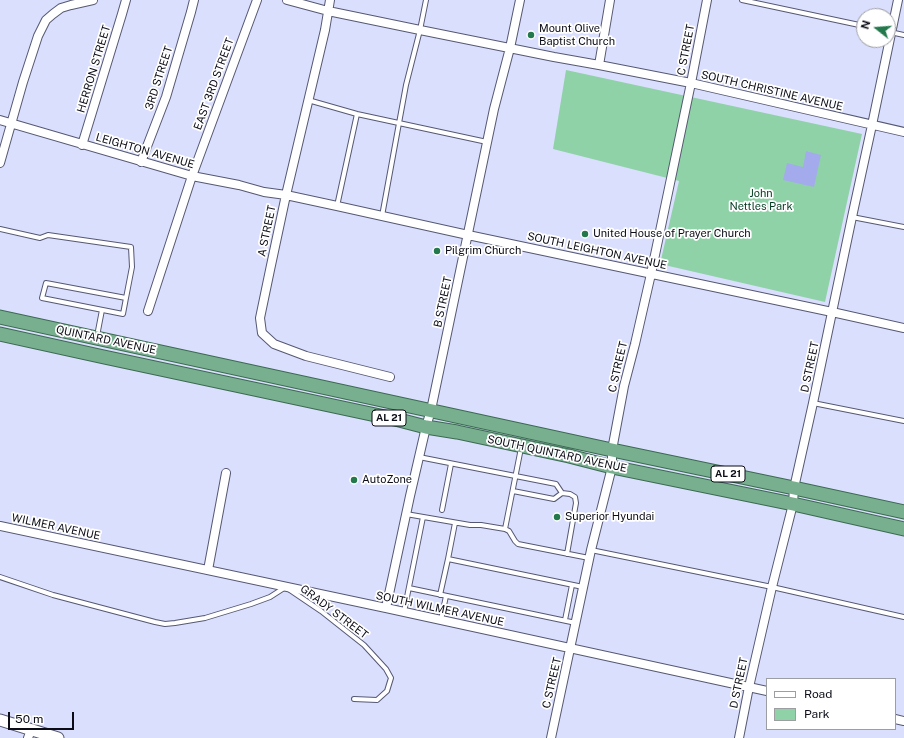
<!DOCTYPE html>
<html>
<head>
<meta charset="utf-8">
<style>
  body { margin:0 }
  #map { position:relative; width:904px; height:738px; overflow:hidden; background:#dbdffe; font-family:"Public Sans",sans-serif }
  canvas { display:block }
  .legend { position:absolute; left:766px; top:678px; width:130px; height:52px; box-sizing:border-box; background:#fff; border:1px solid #9d9ea2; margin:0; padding:5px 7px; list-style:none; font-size:12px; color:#0b0c16 }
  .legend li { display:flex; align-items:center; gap:8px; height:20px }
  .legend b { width:20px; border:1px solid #9d9ea2 }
  .north { position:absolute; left:856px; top:8px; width:40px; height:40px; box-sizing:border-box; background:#fff; border:1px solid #9d9ea2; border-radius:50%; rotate:287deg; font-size:11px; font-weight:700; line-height:16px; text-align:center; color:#0b0c16 }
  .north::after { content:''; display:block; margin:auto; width:14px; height:18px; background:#24794c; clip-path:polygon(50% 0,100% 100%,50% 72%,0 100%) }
  .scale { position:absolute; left:8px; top:712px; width:66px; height:18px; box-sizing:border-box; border:2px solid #0b0c16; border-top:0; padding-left:5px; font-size:12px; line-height:14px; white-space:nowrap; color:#0b0c16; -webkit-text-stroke:3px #fff; paint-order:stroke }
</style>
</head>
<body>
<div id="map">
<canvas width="904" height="738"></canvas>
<ul class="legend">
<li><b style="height:5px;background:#fff"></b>Road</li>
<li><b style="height:11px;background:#90d2a8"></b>Park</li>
</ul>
<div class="north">N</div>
<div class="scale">50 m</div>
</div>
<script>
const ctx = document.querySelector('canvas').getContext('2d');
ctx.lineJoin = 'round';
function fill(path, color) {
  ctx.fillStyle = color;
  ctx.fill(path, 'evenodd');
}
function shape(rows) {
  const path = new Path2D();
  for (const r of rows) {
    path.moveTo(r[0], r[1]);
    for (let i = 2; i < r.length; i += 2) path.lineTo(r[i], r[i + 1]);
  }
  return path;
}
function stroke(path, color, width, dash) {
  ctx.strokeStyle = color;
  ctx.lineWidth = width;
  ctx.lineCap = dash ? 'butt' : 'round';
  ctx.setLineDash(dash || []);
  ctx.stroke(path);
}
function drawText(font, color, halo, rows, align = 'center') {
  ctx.font = font + ' "Public Sans",sans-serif';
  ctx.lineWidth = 3.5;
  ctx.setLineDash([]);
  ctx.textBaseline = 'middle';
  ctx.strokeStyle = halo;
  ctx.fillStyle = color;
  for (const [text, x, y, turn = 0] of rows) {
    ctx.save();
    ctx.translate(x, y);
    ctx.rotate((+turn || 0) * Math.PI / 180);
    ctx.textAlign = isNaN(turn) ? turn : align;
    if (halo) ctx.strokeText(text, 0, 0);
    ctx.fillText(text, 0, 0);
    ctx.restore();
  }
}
fill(shape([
  [566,70,862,134,825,302,660,264,679,181,553,149]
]), '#90d2a8');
fill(shape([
  [806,151,821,155,814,187,783,180,787,163,803,167]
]), '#a4abec');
const service = shape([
  [742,0,864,26],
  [890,32,904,35],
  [308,100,357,114,487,142],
  [337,206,357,114],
  [382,216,406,85,420,30,426,0],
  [852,217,904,227],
  [0,229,40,238,48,235,131,247,132,267,126,298],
  [46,283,126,298,123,314,42,298,46,283],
  [97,336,102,310],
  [813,403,904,421],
  [521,448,505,529,509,531,515,541,518,544,589,558],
  [419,457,556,484,562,493,570,494,575,497,576,503,567,554],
  [513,491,554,499,562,493],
  [442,510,451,464],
  [406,514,470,525,481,525,505,529],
  [455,523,448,559,583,587],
  [591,550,772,587,904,617],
  [0,577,53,595,155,622,165,624,175,623,205,618,251,604,270,597,284,588],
  [409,588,576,623],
  [290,590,321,611,364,645,386,669,391,678,387,691,377,700,354,699],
  [440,595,448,559],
  [404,612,423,517],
  [441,620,446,596],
  [565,620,572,585]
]);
const minor = shape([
  [287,0,328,11,420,30,554,57,599,65,691,83,904,132],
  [330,0,325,30,286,195,270,270,260,318,262,333,274,344,306,356,390,377],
  [599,65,610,0],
  [0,120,192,176,239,185,264,192,286,195,337,206,468,235,832,312,904,328],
  [82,145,122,14,126,0],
  [141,162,166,97,191,12,194,0],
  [0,163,23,82,38,36,46,20,53,14,61,8,71,5,93,0],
  [148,311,192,176,257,0],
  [0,526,386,608,767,691],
  [208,570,226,473],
  [386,608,410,496,426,427,431,410,494,109,510,48,520,0],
  [895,719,904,721],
  [28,738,31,730],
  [551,738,591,550,612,467,612,450,624,386,635,344,651,274,691,83,707,0],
  [739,738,749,687,772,587,793,504,794,488,813,403,852,217,872,125,898,0]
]);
const secondary = shape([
  [0,720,58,738]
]);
const trunk = shape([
  [0,317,612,450,794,488,904,512],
  [0,334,104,357,399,420,426,427,457,432,569,456,612,467,793,504,904,529]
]);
stroke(service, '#555872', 6);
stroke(minor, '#555872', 10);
stroke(secondary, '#555872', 13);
stroke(trunk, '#3c6a52', 15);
stroke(service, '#fff', 4);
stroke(minor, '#fff', 8);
stroke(secondary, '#fff', 11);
stroke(trunk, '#78b08f', 13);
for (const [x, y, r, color] of [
  [531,35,4,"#24794c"],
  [585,234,4,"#24794c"],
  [437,251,4,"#24794c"],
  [354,480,4,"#24794c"],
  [557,517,4,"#24794c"]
]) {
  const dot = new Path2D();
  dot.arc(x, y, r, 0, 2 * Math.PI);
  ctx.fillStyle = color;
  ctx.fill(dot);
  stroke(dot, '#fff', 1.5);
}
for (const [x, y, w] of [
  [389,418,34],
  [728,474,34]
]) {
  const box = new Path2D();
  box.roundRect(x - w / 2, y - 8, w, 16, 3);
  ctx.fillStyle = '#fff';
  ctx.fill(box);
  stroke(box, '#0b0c16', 1);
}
drawText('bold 10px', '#0b0c16', null, [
  ["AL 21",389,418],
  ["AL 21",728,474]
]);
drawText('11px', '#0b0c16', '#fff', [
  ["Mount Olive",539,29],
  ["Baptist Church",539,42],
  ["United House of Prayer Church",593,234],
  ["Pilgrim Church",445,251],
  ["AutoZone",362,480],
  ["Superior Hyundai",565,517]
], 'left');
drawText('11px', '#0b0c16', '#fff', [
  ["C STREET",686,50,-79],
  ["HERRON STREET",94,69,-73],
  ["3RD STREET",159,78,-72],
  ["EAST 3RD STREET",214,84,-70],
  ["SOUTH CHRISTINE AVENUE",772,91,13],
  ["LEIGHTON AVENUE",145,151,16],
  ["A STREET",267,231,-78],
  ["SOUTH LEIGHTON AVENUE",597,251,12],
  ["B STREET",443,302,-78],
  ["QUINTARD AVENUE",106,340,12],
  ["C STREET",618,367,-77],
  ["D STREET",810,367,-78],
  ["SOUTH QUINTARD AVENUE",557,454,12],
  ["WILMER AVENUE",56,527,12],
  ["SOUTH WILMER AVENUE",440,609,12],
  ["GRADY STREET",334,612,37],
  ["C STREET",552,683,-77],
  ["D STREET",739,683,-78]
]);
drawText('11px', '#023c20', '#fff', [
  ["John",761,194],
  ["Nettles Park",761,207]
]);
</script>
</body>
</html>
